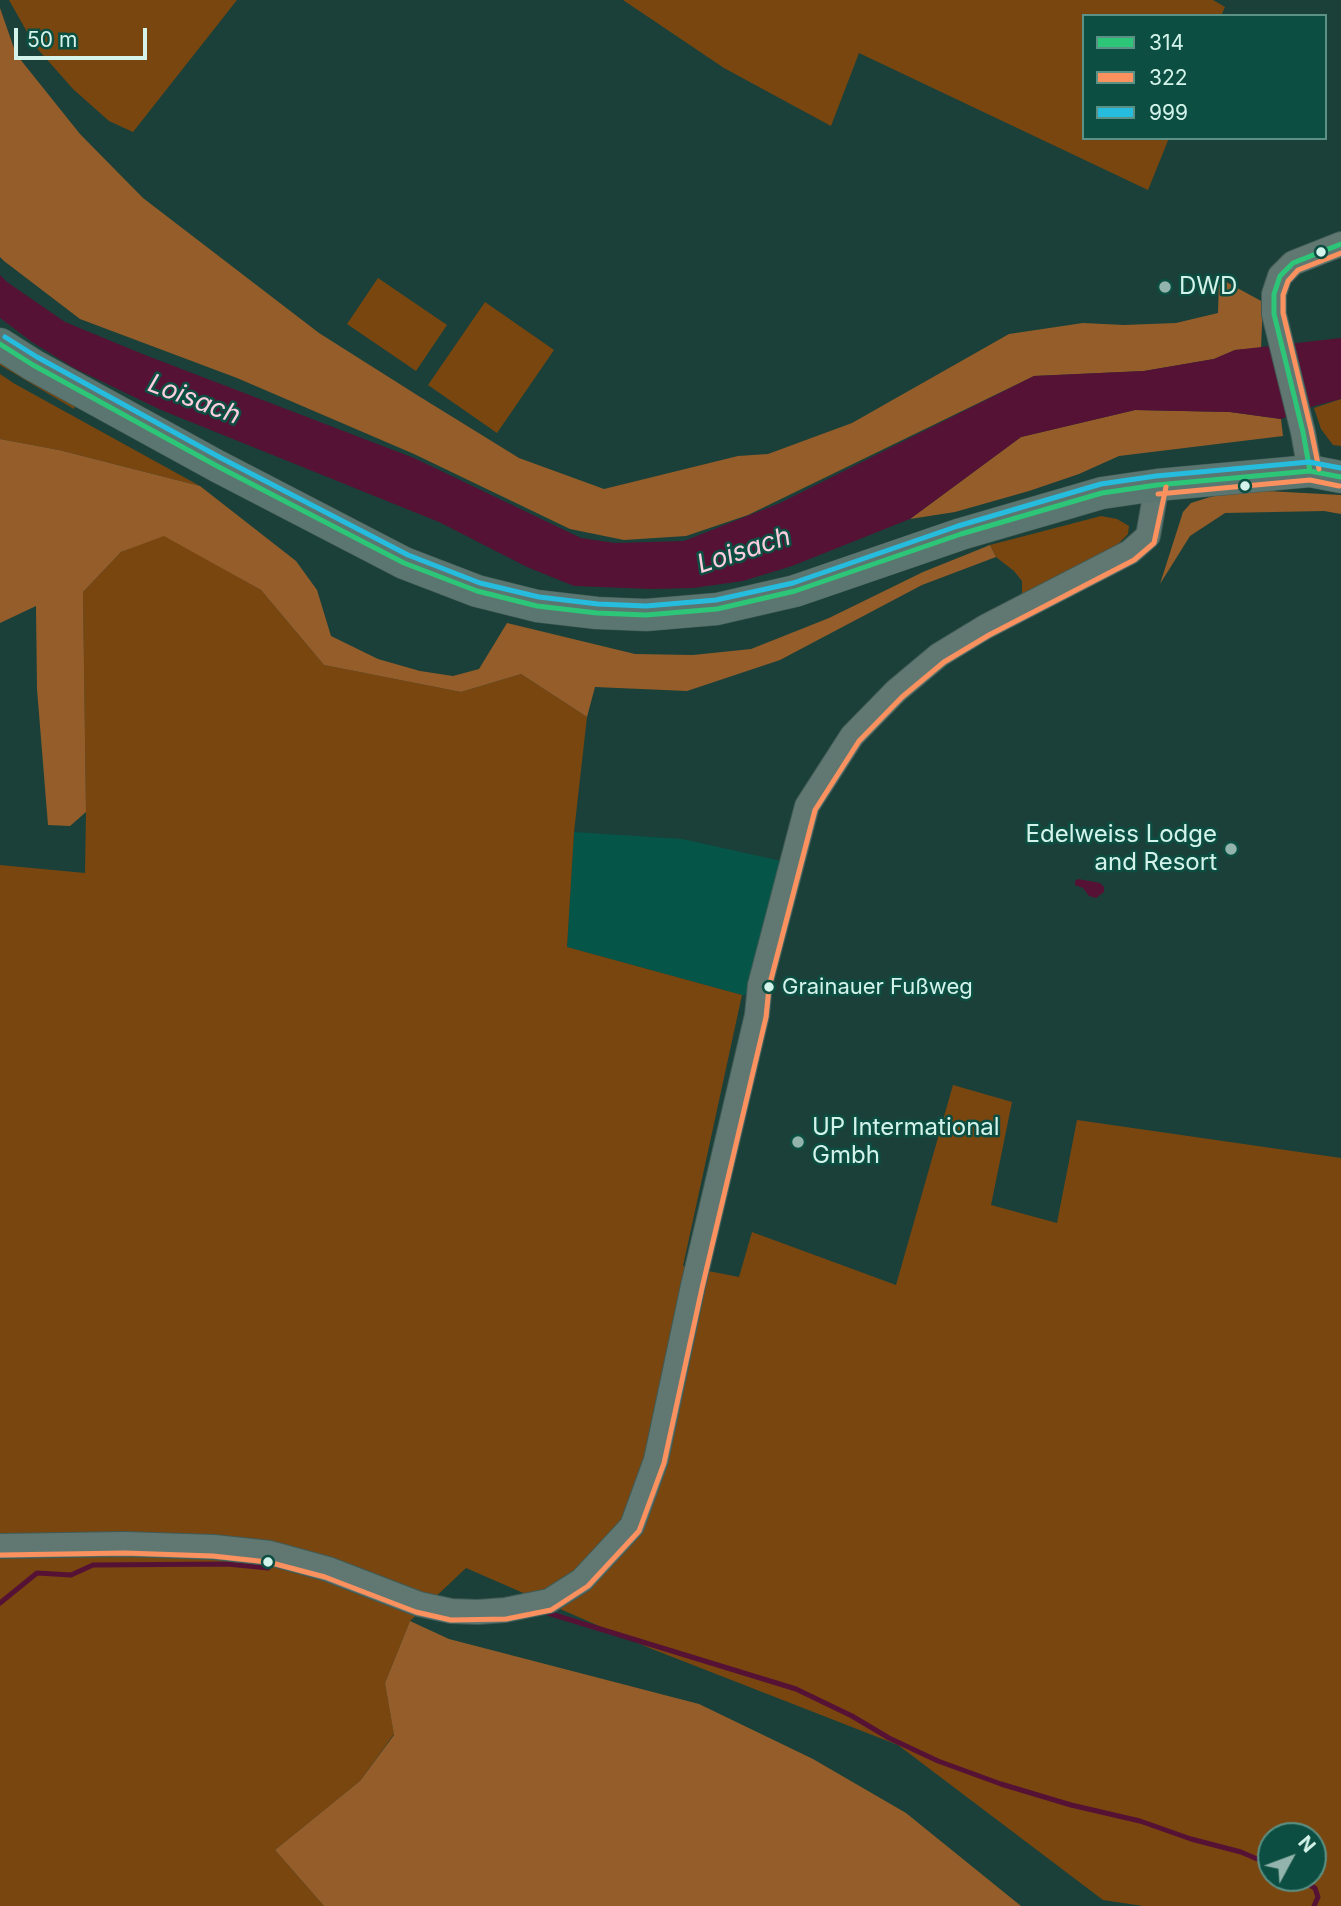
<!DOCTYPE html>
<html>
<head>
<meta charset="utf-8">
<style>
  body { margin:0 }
  #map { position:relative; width:1341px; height:1906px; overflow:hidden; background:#1b4039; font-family:Inter,sans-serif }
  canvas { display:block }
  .legend { position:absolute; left:1082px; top:14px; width:245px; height:126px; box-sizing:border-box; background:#0c4f42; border:2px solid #5c9185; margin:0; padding:9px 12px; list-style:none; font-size:21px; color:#d4f3ea }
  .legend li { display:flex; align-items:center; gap:14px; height:35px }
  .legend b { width:35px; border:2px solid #5c9185 }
  .north { position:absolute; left:1257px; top:1822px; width:70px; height:70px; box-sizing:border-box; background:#0c4f42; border:2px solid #5c9185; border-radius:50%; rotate:49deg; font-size:19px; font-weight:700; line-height:28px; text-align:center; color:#d4f3ea }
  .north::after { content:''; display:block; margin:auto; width:24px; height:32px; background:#93b4ac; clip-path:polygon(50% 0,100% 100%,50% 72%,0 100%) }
  .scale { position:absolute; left:14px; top:28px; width:133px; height:32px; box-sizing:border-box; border:4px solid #d4f3ea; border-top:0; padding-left:9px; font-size:21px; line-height:24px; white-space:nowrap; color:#d4f3ea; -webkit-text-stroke:5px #0c4f42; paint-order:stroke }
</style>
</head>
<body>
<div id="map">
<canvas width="1341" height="1906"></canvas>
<ul class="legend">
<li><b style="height:9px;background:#2dc577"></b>314</li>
<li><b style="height:9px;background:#fa915f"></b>322</li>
<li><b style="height:9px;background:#26bcdd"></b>999</li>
</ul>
<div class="north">N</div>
<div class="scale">50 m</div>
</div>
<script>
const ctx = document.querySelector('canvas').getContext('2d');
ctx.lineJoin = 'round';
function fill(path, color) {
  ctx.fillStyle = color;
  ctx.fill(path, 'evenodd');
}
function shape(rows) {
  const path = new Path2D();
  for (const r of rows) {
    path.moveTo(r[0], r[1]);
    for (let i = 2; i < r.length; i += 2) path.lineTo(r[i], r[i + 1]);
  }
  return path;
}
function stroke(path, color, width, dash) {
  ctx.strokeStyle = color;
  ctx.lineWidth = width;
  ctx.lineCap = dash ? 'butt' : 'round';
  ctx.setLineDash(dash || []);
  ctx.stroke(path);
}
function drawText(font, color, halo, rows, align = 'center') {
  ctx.font = font + ' Inter,sans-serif';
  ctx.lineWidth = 5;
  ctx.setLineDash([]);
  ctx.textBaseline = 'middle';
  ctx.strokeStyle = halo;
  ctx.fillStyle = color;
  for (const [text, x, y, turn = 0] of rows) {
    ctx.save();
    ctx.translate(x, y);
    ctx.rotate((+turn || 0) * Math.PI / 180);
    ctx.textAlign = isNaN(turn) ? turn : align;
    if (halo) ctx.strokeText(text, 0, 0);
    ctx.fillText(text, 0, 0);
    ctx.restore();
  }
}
fill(shape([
  [574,832,682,839,799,865,770,997,742,995,567,947]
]), '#055648');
fill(shape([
  [9,0,237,0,133,132,109,121,73,89,35,46],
  [623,0,1213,0,1225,7,1221,16,1084,16,1084,138,1169,138,1148,190,859,53,831,126,724,68],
  [378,278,447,325,416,371,347,324],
  [485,302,554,350,497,433,428,385],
  [0,356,77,400,74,409,0,365],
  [0,374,15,384,200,486,59,450,0,439],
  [1341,399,1341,446,1333,445,1321,429,1314,408],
  [1101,516,1117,519,1129,526,1128,534,1116,546,985,627,1022,593,1022,581,1014,571,996,557,990,545],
  [164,535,261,590,324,665,461,692,521,674,587,717,574,832,567,947,742,995,683,1266,739,1277,752,1232,896,1285,953,1085,1012,1102,991,1205,1057,1223,1077,1120,1341,1158,1341,1906,1143,1906,1103,1900,898,1745,652,1649,466,1568,410,1621,385,1683,394,1734,360,1781,275,1850,324,1906,0,1906,0,865,85,873,86,812,83,592,121,552],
  [1271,1836,1313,1836,1313,1878,1271,1878]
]), '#794610');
fill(shape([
  [0,8,16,54,80,134,143,198,319,333,417,395,519,458,604,489,738,456,768,454,852,423,1009,334,1083,323,1124,325,1176,323,1218,313,1219,278,1263,302,1261,348,1235,350,1214,359,1144,371,1034,376,748,515,686,536,624,540,570,529,414,454,237,378,80,319,4,261,0,257],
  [1135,410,1230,412,1281,419,1283,436,1119,456,1079,474,1029,491,955,512,910,519,1021,437],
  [0,439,59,450,200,486,296,561,317,590,331,636,378,659,420,671,453,676,479,669,507,623,635,654,693,655,751,649,829,618,923,572,990,545,996,557,922,585,780,660,687,691,595,687,587,717,521,674,461,692,324,665,261,590,164,536,121,552,83,592,86,812,70,826,48,825,37,689,36,606,0,623],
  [1267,491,1341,495,1341,514,1324,511,1225,513,1190,536,1160,584,1183,512,1191,503,1220,494],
  [410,1621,449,1639,699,1704,813,1759,906,1813,1021,1906,324,1906,275,1850,360,1781,394,1735,385,1683]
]), '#955d2a');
fill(shape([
  [0,275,7,282,65,322,145,355,414,458,581,538,615,543,684,541,780,503,1034,376,1144,371,1214,359,1235,350,1341,338,1341,399,1314,406,1281,419,1230,412,1135,410,1021,437,910,519,792,566,743,581,693,588,652,589,574,586,527,567,439,522,161,410,74,368,32,342,0,318],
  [1078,879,1100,883,1104,887,1104,892,1096,898,1089,896,1083,888,1075,885,1075,881]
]), '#561234');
stroke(shape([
  [0,1603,37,1573,71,1575,93,1565,227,1564,268,1568],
  [548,1613,796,1689,852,1716,889,1738,938,1761,1001,1784,1071,1805,1140,1821,1191,1839,1241,1852,1271,1865],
  [1296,1878,1315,1888,1318,1897,1314,1906]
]), '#561234', 5);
const minor = shape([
  [1310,471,1303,432,1274,314,1274,294,1280,276,1293,263,1341,244],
  [0,1546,125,1544,214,1547,270,1553,328,1569,419,1604,451,1611,478,1612,505,1610,549,1601,582,1580,632,1526,656,1460,693,1286,757,1015,760,985,807,806,852,736,896,691,939,655,985,627,1130,552,1148,536,1157,485]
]);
const major = shape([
  [0,344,33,365,217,466,404,563,477,591,537,606,597,613,646,615,717,609,795,591,961,534,1102,493,1157,485,1310,471,1341,477]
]);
stroke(minor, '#405b55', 26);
stroke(major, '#405b55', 33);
stroke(minor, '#617872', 24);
stroke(major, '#5b7670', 32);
stroke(shape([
  [0,344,33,365,217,466,404,563,477,591,537,606,597,613,646,615,717,609,795,591,961,534,1102,493,1157,485,1310,471,1341,477],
  [1310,471,1303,432,1274,314,1274,294,1280,276,1293,263,1341,244]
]), '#2dc577', 5);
stroke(shape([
  [1319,469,1311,430,1283,313,1283,295,1288,281,1298,270,1341,253],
  [1158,494,1310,480,1339,486],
  [0,1555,125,1553,213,1556,268,1562,325,1577,416,1612,451,1620,506,1619,551,1610,588,1586,639,1531,664,1463,702,1288,766,1017,769,987,815,810,859,741,902,697,944,662,989,635,1134,560,1154,543,1166,487]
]), '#fa915f', 5);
stroke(shape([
  [5,337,37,357,221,458,408,555,480,583,539,597,598,604,646,606,716,600,793,583,958,526,1101,484,1156,476,1309,462,1341,468]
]), '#26bcdd', 5);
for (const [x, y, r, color] of [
  [1321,252,6,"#d4f3ea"],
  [1165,287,7,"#93b4ac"],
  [1245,486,6,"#d4f3ea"],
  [1231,849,7,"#93b4ac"],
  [769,987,6,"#d4f3ea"],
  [798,1142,7,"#93b4ac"],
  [268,1562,6,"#d4f3ea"]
]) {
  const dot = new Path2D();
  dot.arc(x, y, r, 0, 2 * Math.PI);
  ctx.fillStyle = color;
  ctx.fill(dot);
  stroke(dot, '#0c4f42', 2.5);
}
drawText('22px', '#d4f3ea', '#0c4f42', [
  ["Grainauer Fußweg",782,987]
], 'left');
drawText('24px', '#d4f3ea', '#0c4f42', [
  ["DWD",1179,287],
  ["Edelweiss Lodge",1217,835,"right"],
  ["and Resort",1217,863,"right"],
  ["UP Intermational",812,1128],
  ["Gmbh",812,1156]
], 'left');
drawText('italic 26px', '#fecede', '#0c4f42', [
  ["Loisach",194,400,21],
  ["Loisach",744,551,-18]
]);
</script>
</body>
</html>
